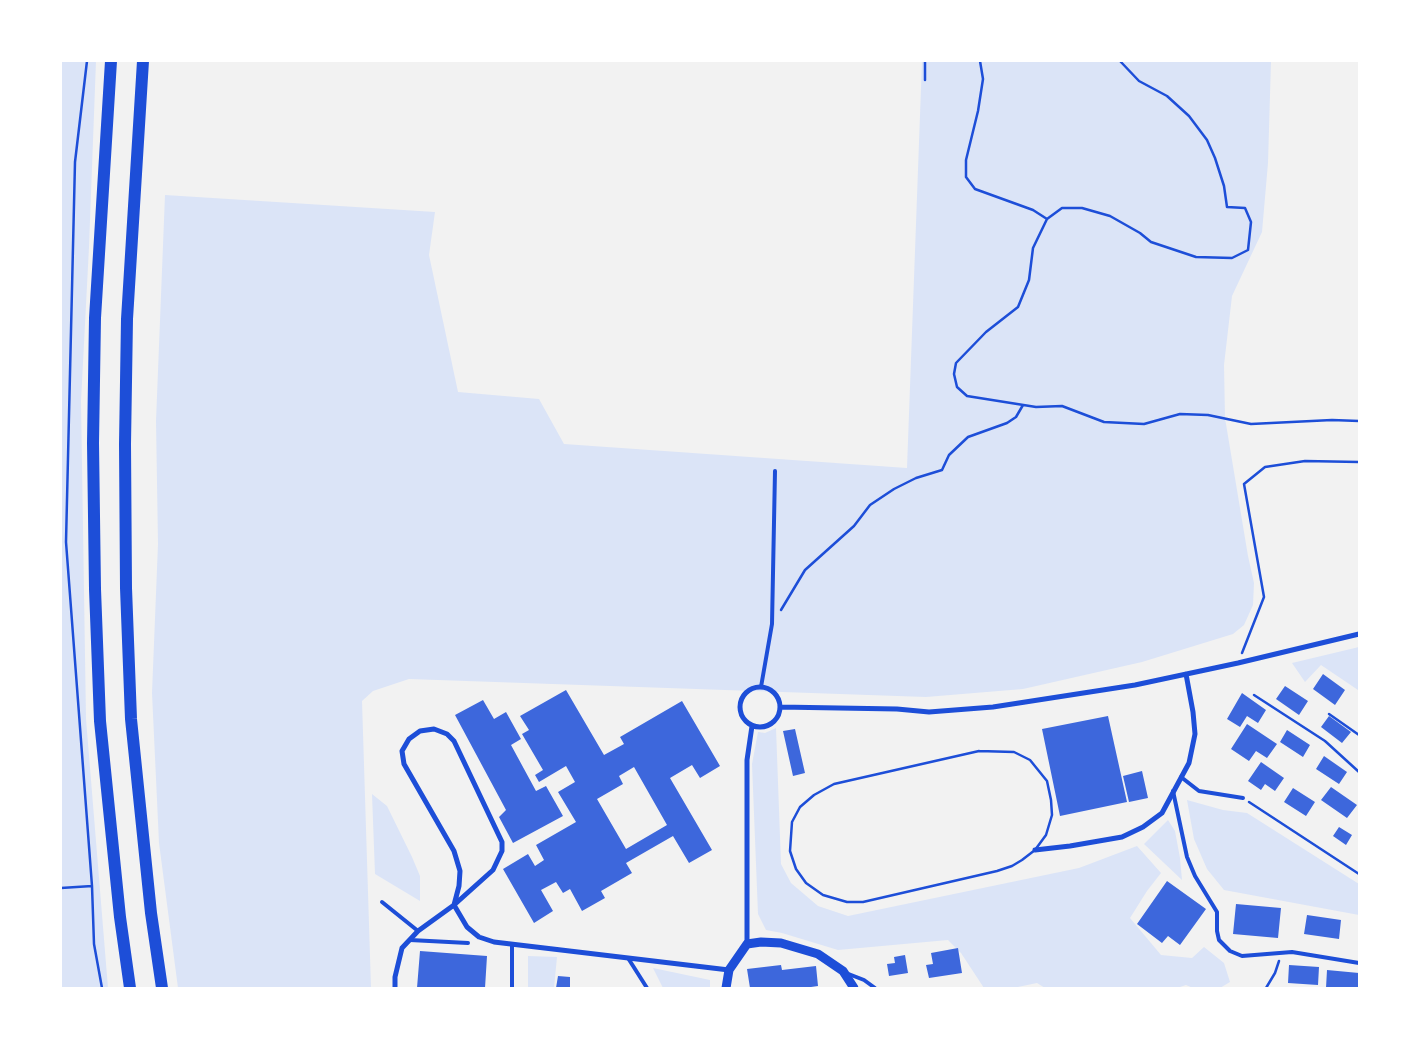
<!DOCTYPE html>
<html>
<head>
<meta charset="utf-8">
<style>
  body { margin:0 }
  #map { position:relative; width:1420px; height:1049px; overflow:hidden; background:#f2f2f2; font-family:Quicksand,sans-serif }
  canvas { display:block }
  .frame { position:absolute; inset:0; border:62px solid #fff; pointer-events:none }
</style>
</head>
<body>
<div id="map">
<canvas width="1420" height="1049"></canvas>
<div class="frame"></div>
</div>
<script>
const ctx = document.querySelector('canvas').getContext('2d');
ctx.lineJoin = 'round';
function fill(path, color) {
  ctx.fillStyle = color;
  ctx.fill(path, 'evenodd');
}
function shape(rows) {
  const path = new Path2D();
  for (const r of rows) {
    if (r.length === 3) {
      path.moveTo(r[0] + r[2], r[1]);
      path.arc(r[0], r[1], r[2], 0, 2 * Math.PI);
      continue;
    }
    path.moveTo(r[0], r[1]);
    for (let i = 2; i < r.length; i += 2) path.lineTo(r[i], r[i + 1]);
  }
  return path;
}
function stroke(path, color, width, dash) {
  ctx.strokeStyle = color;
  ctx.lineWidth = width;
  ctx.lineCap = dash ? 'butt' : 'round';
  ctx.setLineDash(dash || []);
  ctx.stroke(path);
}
fill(shape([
  [61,61,96,61,89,247,81,401,86,719,108,988,61,988],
  [922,61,1271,61,1268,163,1262,232,1232,296,1224,365,1225,418,1248,556,1254,583,1253,605,1244,625,1233,634,1142,662,1023,689,926,697,409,679,373,691,362,701,371,988,178,988,159,843,152,693,158,544,156,421,165,195,435,212,429,255,458,392,539,399,564,444,907,468],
  [1359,647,1358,690,1321,665,1305,682,1292,663],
  [776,728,781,864,791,883,818,906,848,916,1079,868,1137,846,1161,873,1147,891,1130,918,1161,955,1192,958,1204,947,1224,963,1230,982,1220,988,1193,988,1186,985,1177,988,1045,988,1037,983,1013,988,984,988,961,953,948,940,838,950,782,933,766,930,758,914,752,764,758,732,765,733],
  [372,794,387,806,412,857,420,876,420,901,375,874],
  [1187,800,1223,810,1247,813,1359,884,1359,915,1224,890,1207,869,1194,839],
  [1168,820,1175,831,1180,858,1182,880,1144,844],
  [528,956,557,957,554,988,528,988],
  [653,968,710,980,710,988,663,988]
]), '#dbe4f7');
fill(shape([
  [1323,674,1345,690,1335,705,1313,689],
  [1285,686,1308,701,1299,715,1276,699],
  [566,690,604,755,624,744,620,737,682,701,720,766,700,778,692,765,670,778,712,850,689,863,673,836,626,863,632,873,601,891,605,898,582,911,570,889,563,893,556,882,541,890,553,911,534,923,503,869,528,854,535,866,544,860,536,845,576,822,558,792,575,782,566,766,539,782,535,775,543,770,522,734,529,730,520,716],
  [634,767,667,825,626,849,597,799,623,784,619,776],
  [1242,693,1266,710,1258,723,1247,716,1240,727,1227,719],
  [483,700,494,719,506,712,521,739,511,745,536,791,546,786,563,816,513,843,499,817,506,810,455,715],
  [1108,716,1127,802,1060,816,1042,729],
  [1329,716,1351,732,1342,743,1321,727],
  [1247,724,1277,744,1267,758,1256,751,1249,761,1231,749],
  [795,729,805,773,793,776,783,731],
  [1287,730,1310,745,1303,757,1280,742],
  [1324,756,1347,772,1339,784,1316,769],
  [1261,762,1284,778,1275,791,1265,784,1261,790,1248,781],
  [1142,771,1148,798,1129,802,1123,776],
  [1331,787,1357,805,1347,818,1321,800],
  [1293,788,1315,802,1306,816,1284,802],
  [1339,827,1352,835,1346,845,1333,836],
  [1167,881,1206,909,1180,945,1168,936,1162,943,1137,924],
  [1236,904,1281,908,1278,938,1233,934],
  [1307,915,1341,920,1339,939,1304,934],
  [958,948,962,973,929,978,926,965,933,964,931,953],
  [420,951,487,956,485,988,417,988],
  [905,955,908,973,889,976,887,964,895,963,894,957],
  [781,965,782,970,816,966,818,986,804,988,750,988,747,969],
  [1289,965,1319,967,1318,985,1288,983],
  [1327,970,1359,973,1359,988,1326,988],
  [558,976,570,977,570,988,556,988]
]), '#3d67dc');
stroke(shape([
  [87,61,75,162,66,542,92,886,94,944,102,988],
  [980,61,983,79,978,111,966,160,966,177,975,189,1033,210,1047,219],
  [1120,61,1139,81,1167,96,1189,116,1207,140,1215,158,1224,186,1227,207,1245,208,1251,222,1248,250,1232,258,1196,257,1151,242,1140,233,1110,216,1082,208,1062,208,1047,219,1033,248,1029,280,1018,307,986,332,956,363,954,374,957,387,967,396,1036,407,1062,406,1104,422,1144,424,1180,414,1208,415,1251,424,1332,420,1359,421],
  [925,80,925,61],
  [781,610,805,570,854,526,870,505,894,489,916,478,942,470,949,455,968,437,1007,423,1016,417,1023,405],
  [1242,653,1264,597,1244,484,1265,467,1305,461,1359,462],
  [1254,695,1325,741,1359,772],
  [1329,714,1359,735],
  [979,751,1014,752,1030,760,1047,781,1051,800,1052,815,1046,835,1035,850,1022,860,1012,866,997,871,863,902,847,902,823,895,806,883,796,869,790,851,792,822,800,807,814,795,834,784,979,751],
  [1249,802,1359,874],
  [61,888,92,886],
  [1266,988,1275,973,1279,961]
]), '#1d4ed8', 2.5);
stroke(shape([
  [761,687,772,624,775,471],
  [1181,777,1199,791,1243,798],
  [1173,791,1187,857,1195,876,1217,912,1217,931,1219,940,1230,951,1242,956,1292,952,1359,963],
  [382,902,418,931],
  [410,940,468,943],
  [628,958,647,988],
  [846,973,864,980,875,988],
  [512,988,512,944]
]), '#1d4ed8', 4);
stroke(shape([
  [760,707,20],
  [780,707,897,709,929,712,993,707,1135,685,1238,663,1359,634],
  [1035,850,1070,846,1122,837,1143,827,1162,813,1189,763,1195,734,1193,712,1186,674],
  [747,944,747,760,752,726],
  [395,988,395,977,402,948,418,931,454,905,493,870,502,851,502,842,454,741,447,734,434,729,420,731,409,739,402,751,404,764,454,851,460,871,459,886,454,905,467,927,479,937,494,942,729,970]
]), '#1d4ed8', 5);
stroke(shape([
  [726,988,729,970,747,944,761,942,781,943,818,954,843,971,854,988]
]), '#1d4ed8', 9);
stroke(shape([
  [111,61,95,318,93,443,95,589,100,721,120,917,130,988],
  [143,61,127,319,125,444,126,588,131,719,151,913,162,988]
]), '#1d4ed8', 12);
</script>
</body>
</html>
